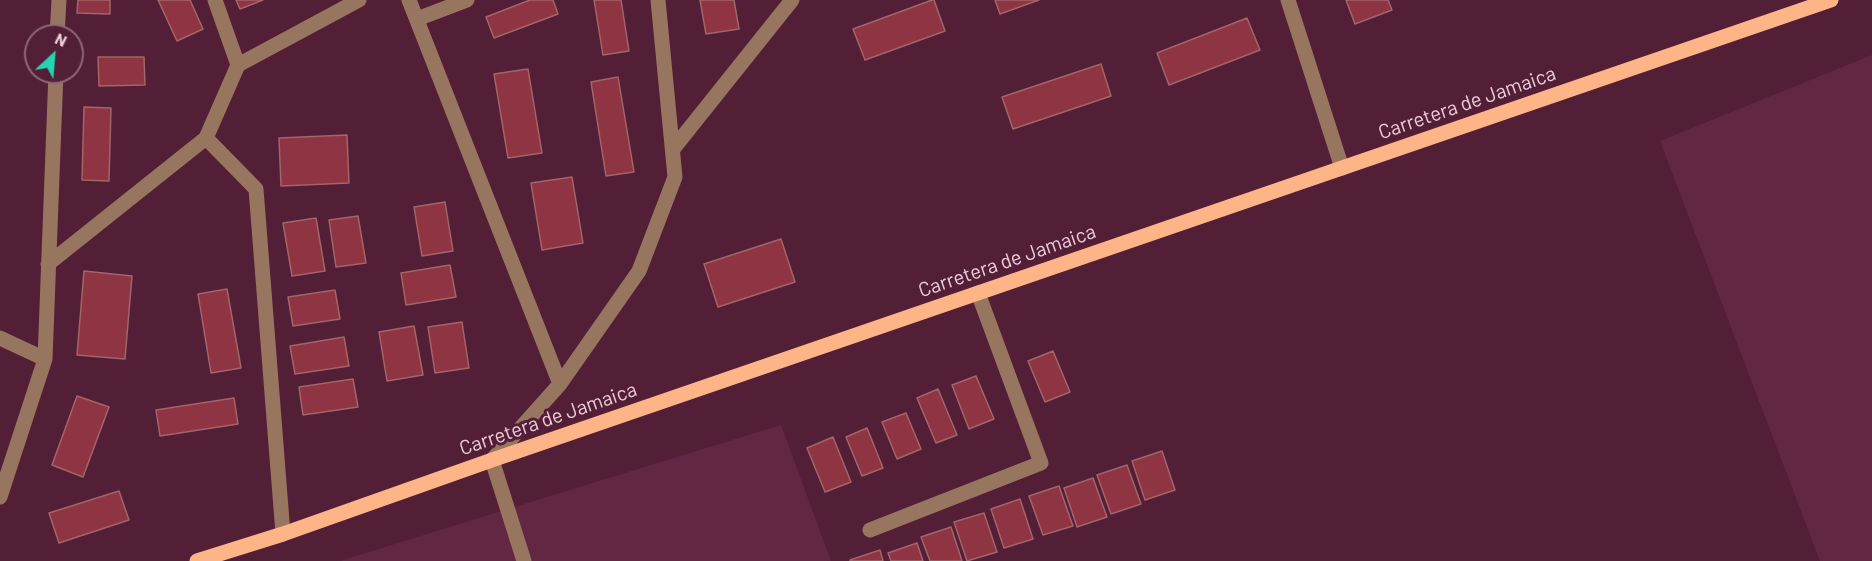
<!DOCTYPE html>
<html>
<head>
<meta charset="utf-8">
<style>
  body { margin:0 }
  #map { position:relative; width:1872px; height:561px; overflow:hidden; background:#521f37; font-family:Barlow,sans-serif }
  canvas { display:block }
  .north { position:absolute; left:24px; top:24px; width:60px; height:60px; box-sizing:border-box; background:#521f37; border:2px solid #906578; border-radius:50%; rotate:26deg; font-size:16px; font-weight:700; line-height:24px; text-align:center; color:#eecdd9 }
  .north::after { content:''; display:block; margin:auto; width:21px; height:27px; background:#22d5af; clip-path:polygon(50% 0,100% 100%,50% 72%,0 100%) }
</style>
</head>
<body>
<div id="map">
<canvas width="1872" height="561"></canvas>
<div class="north">N</div>
</div>
<script>
const ctx = document.querySelector('canvas').getContext('2d');
ctx.lineJoin = 'round';
function fill(path, color) {
  ctx.fillStyle = color;
  ctx.fill(path, 'evenodd');
}
function shape(rows) {
  const path = new Path2D();
  for (const r of rows) {
    path.moveTo(r[0], r[1]);
    for (let i = 2; i < r.length; i += 2) path.lineTo(r[i], r[i + 1]);
  }
  return path;
}
function stroke(path, color, width, dash) {
  ctx.strokeStyle = color;
  ctx.lineWidth = width;
  ctx.lineCap = dash ? 'butt' : 'round';
  ctx.setLineDash(dash || []);
  ctx.stroke(path);
}
function drawText(font, color, halo, rows, align = 'center') {
  ctx.font = font + ' Barlow,sans-serif';
  ctx.lineWidth = 6;
  ctx.setLineDash([]);
  ctx.textBaseline = 'middle';
  ctx.strokeStyle = halo;
  ctx.fillStyle = color;
  for (const [text, x, y, turn = 0] of rows) {
    ctx.save();
    ctx.translate(x, y);
    ctx.rotate((+turn || 0) * Math.PI / 180);
    ctx.textAlign = isNaN(turn) ? turn : align;
    if (halo) ctx.strokeText(text, 0, 0);
    ctx.fillText(text, 0, 0);
    ctx.restore();
  }
}
fill(shape([
  [1872,55,1872,561,1820,561,1660,141],
  [781,425,831,561,340,561,495,513]
]), '#622843');
const building = shape([
  [78,0,110,0,110,14,77,13,78,0],
  [158,0,190,0,203,29,177,41,158,0],
  [236,0,263,0,240,9,236,0],
  [530,0,553,0,558,14,494,38,486,17,530,0],
  [594,0,621,0,629,51,603,55,594,0],
  [700,0,734,0,739,29,706,34,700,0],
  [932,0,934,0,945,31,865,60,853,29,932,0],
  [995,0,1039,0,1000,14,995,0],
  [1346,0,1388,0,1392,10,1355,24,1346,0],
  [1247,18,1260,50,1169,85,1157,53,1247,18],
  [98,57,144,57,145,85,99,86,98,57],
  [1101,64,1111,96,1013,129,1002,97,1101,64],
  [528,69,542,153,508,158,494,74,528,69],
  [618,77,634,172,606,176,591,82,618,77],
  [84,107,111,108,109,181,82,180,84,107],
  [347,135,349,183,281,186,279,138,347,135],
  [572,177,583,243,542,250,531,183,572,177],
  [445,202,453,251,422,256,414,207,445,202],
  [358,216,366,263,336,267,329,220,358,216],
  [316,218,325,271,292,276,283,223,316,218],
  [781,239,795,282,718,307,704,264,781,239],
  [450,265,456,297,406,305,401,273,450,265],
  [84,271,132,276,125,359,77,355,84,271],
  [227,289,241,368,211,373,198,294,227,289],
  [335,290,340,319,293,326,288,297,335,290],
  [462,322,469,368,435,373,428,327,462,322],
  [414,326,423,375,387,381,379,332,414,326],
  [344,337,349,366,295,374,290,346,344,337],
  [1053,351,1070,392,1045,402,1028,361,1053,351],
  [976,376,994,419,969,429,952,385,976,376],
  [353,379,358,407,303,415,299,387,353,379],
  [938,389,957,435,936,443,917,398,938,389],
  [77,396,109,407,83,477,52,465,77,396],
  [234,398,238,424,160,436,156,410,234,398],
  [906,413,921,449,897,459,882,422,906,413],
  [867,428,883,468,862,476,846,437,867,428],
  [833,437,851,482,825,492,807,448,833,437],
  [1162,451,1175,490,1145,500,1132,461,1162,451],
  [1127,465,1141,504,1111,514,1097,475,1127,465],
  [1093,478,1107,517,1077,527,1064,488,1093,478],
  [1059,486,1073,526,1043,535,1029,496,1059,486],
  [119,491,129,520,59,543,49,513,119,491],
  [1020,499,1033,539,1004,548,991,509,1020,499],
  [984,513,997,552,967,561,954,522,984,513],
  [951,527,962,561,930,561,921,537,951,527],
  [917,543,923,561,891,561,888,553,917,543],
  [880,550,883,561,850,561,850,560,880,550]
]);
fill(building, '#8e3443');
stroke(building, '#a3646a', 1.5);
stroke(shape([
  [215,0,238,65],
  [409,0,560,384],
  [1288,0,1342,168],
  [417,19,467,0],
  [57,36,59,0],
  [206,138,256,189,283,534],
  [673,149,792,0],
  [48,264,206,138,238,65,359,0],
  [0,338,45,359],
  [0,497,45,359,56,72],
  [870,530,1041,463,978,293],
  [524,561,492,460,560,384,639,271,675,177,658,0]
]), '#98755f', 15);
stroke(shape([
  [197,561,283,534,492,460,1831,0]
]), '#fdb486', 15);
drawText('20px', '#eecdd9', '#521f37', [
  ["Carretera de Jamaica",1467,103,-19],
  ["Carretera de Jamaica",1007,261,-19],
  ["Carretera de Jamaica",548,419,-19]
]);
</script>
</body>
</html>
